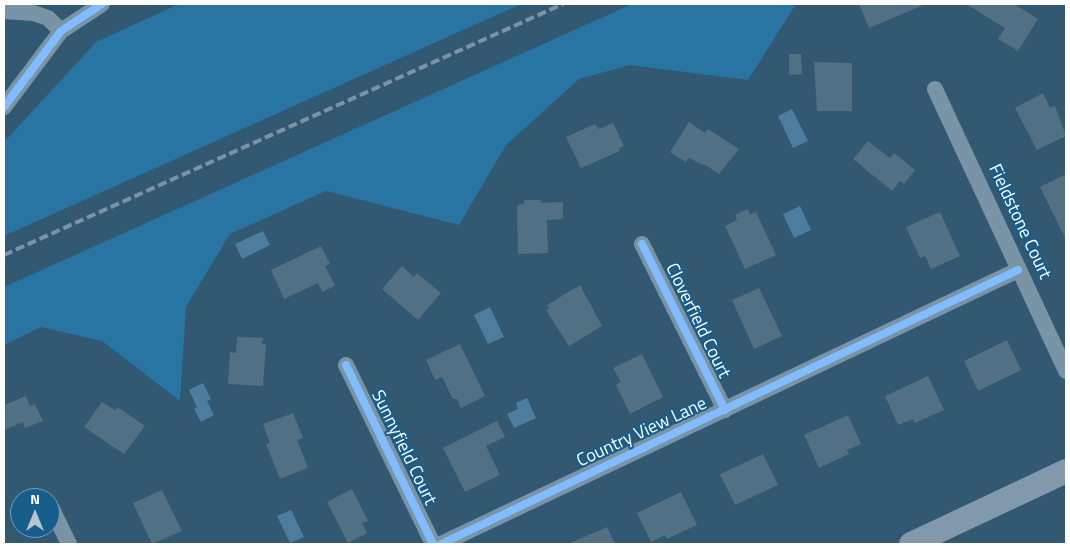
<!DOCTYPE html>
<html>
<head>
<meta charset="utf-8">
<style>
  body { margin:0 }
  #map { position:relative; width:1070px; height:548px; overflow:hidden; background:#325872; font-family:"Titillium Web",sans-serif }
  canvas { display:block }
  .frame { position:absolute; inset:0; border:5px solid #fff; pointer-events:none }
  .north { position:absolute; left:10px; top:488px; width:50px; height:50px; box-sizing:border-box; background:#175e8d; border:1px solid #749ebb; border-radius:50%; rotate:0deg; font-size:14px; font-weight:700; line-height:20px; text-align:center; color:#fff }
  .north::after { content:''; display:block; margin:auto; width:18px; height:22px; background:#b7c5ce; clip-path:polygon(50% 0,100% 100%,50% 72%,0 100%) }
</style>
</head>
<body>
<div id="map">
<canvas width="1070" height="548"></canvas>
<div class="frame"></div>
<div class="north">N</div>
</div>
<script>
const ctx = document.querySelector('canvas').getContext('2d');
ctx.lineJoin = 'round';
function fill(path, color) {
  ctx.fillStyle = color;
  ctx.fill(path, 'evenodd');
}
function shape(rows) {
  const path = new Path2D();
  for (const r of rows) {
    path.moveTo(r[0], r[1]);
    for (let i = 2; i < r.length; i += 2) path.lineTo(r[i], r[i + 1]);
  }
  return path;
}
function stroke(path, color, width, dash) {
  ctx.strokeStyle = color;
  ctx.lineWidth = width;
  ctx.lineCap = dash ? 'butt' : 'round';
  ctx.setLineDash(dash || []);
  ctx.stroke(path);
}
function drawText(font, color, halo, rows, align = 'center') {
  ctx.font = font + ' "Titillium Web",sans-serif';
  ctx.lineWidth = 4;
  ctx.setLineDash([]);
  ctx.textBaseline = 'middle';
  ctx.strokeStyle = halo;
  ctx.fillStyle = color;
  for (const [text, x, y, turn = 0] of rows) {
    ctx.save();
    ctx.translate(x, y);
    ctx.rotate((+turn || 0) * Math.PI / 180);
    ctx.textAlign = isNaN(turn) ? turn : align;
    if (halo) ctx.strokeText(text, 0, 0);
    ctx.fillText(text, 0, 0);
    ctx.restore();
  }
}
fill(shape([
  [179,4,521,4,4,236,4,142,96,42],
  [632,4,796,4,748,80,630,65,579,79,506,145,459,225,326,191,230,234,186,307,180,401,102,341,41,327,4,345,4,287]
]), '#2874a2');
fill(shape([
  [792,109,808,141,793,148,778,116],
  [800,206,811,230,794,238,783,214],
  [263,231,270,245,242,259,235,244],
  [490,307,504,337,488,344,474,315],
  [203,383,211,399,207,401,214,415,201,422,194,409,197,407,189,390],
  [527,398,536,418,514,428,507,414,518,409,516,403],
  [291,510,304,537,290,543,277,516]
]), '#4c7d9e');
fill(shape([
  [859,4,926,4,869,28],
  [966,4,1014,4,1038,19,1018,51,998,39,1005,28],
  [789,54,801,54,802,74,789,75],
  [814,62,852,63,852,111,817,111],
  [1043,93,1050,108,1055,106,1066,136,1037,150,1015,108],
  [689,122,705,133,708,129,739,149,719,174,704,164,703,165,689,158,686,162,670,152],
  [613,123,624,146,619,148,620,151,581,168,566,137,595,124,599,129],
  [868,141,890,158,894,153,915,170,904,184,900,181,892,191,853,159],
  [1066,174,1066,240,1040,187],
  [524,200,541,200,541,203,563,202,563,219,547,220,548,253,518,254,517,205,524,204],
  [748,209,750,214,756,212,776,255,745,269,725,226,737,220,735,215],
  [940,212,960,256,931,269,925,256,920,258,906,227],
  [321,246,330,264,325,266,335,286,322,292,318,283,284,299,271,270],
  [402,266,414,277,417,273,441,293,418,320,382,289],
  [580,285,602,326,569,346,546,310,549,308,547,305],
  [759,288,782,336,754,349,732,300],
  [237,337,263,338,262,344,266,344,263,386,228,384,230,352,236,353],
  [1007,340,1021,370,978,391,964,361],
  [460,344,485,396,461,408,457,399,453,399,442,377,435,380,426,360],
  [642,354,663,397,630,414,616,385,621,382,613,368],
  [928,376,944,410,915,423,913,419,898,425,885,396],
  [26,396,30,406,35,404,43,421,25,428,23,422,4,430,4,405],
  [102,402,115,410,118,407,145,426,124,454,84,427],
  [293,413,303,438,297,440,308,468,280,479,266,444,270,443,263,424],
  [848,415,861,444,847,450,849,454,819,468,804,435],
  [497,421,505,437,486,446,500,475,465,492,443,448],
  [763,454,778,485,735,505,720,474],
  [352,489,368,521,362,523,367,533,348,543,327,502],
  [162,490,182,531,152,544,133,503],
  [681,492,697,525,667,539,665,535,651,542,637,513],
  [607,527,615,544,568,544]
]), '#517084');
stroke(shape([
  [4,11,33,13,48,18,61,31],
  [935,89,1066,371],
  [4,107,61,31,102,4],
  [642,244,725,410],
  [346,365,433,544],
  [52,509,69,544],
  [441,544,1018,270]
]), '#7994a6', 16);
stroke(shape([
  [911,544,1066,471]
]), '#8199ab', 24);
stroke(shape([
  [4,255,563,4]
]), '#7b94a5', 4, [9, 4]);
stroke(shape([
  [4,107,61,31,102,4],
  [642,244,725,410],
  [346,365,433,544],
  [441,544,1018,270]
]), '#80bcff', 8);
drawText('18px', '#fff', '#175e8d', [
  ["Fieldstone Court",1019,222,65],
  ["Cloverfield Court",697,321,64],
  ["Country View Lane",642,433,-25],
  ["Sunnyfield Court",403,448,64]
]);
</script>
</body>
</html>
